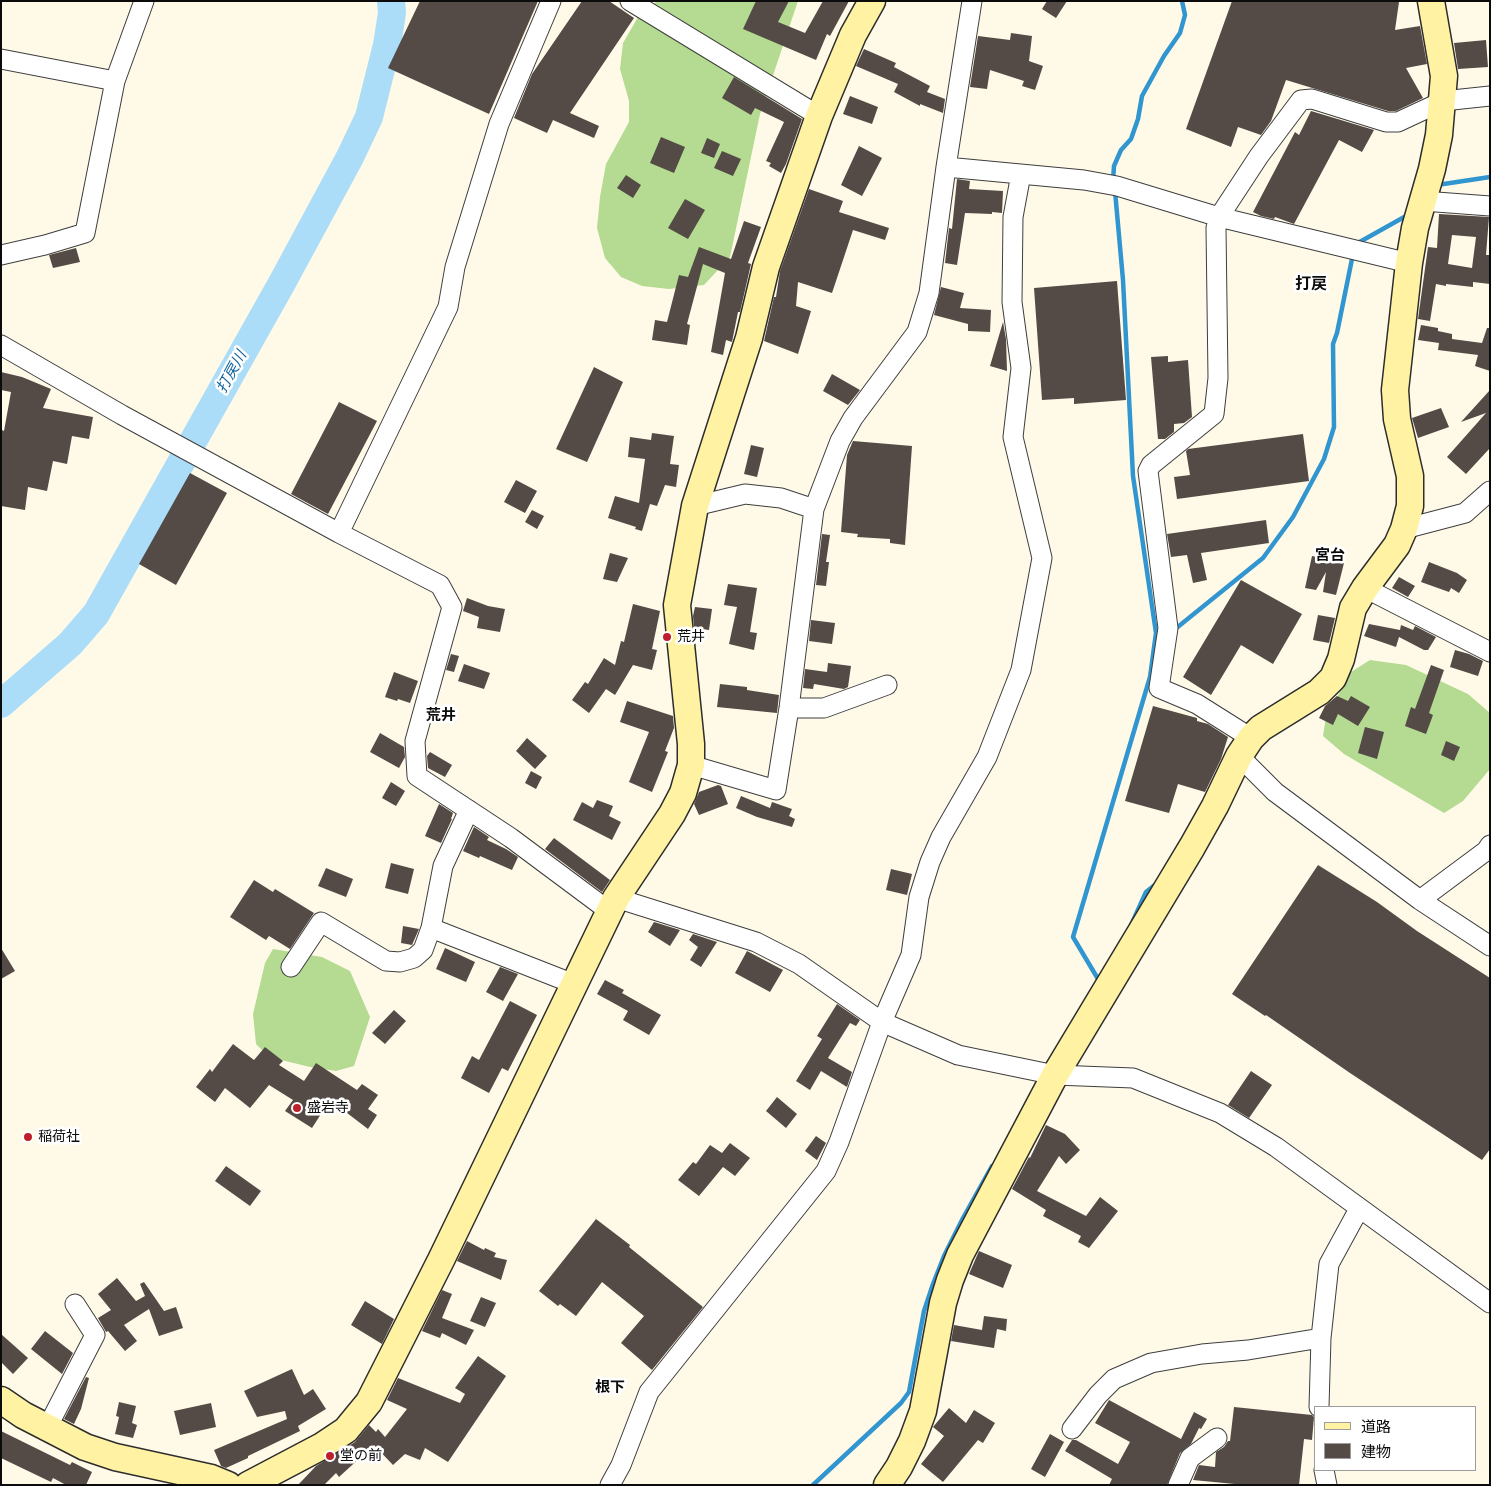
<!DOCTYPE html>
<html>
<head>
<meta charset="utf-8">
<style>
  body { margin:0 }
  #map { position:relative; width:1491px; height:1486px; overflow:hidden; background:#fffae8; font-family:Bitter,"Noto Sans JP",serif }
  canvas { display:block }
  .frame { position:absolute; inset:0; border:2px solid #0b0b0b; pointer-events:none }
  .legend { position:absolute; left:1314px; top:1406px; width:162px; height:65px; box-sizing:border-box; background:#fff; border:1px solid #9d9d9d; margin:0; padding:6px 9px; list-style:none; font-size:15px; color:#0b0b0b }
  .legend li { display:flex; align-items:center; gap:10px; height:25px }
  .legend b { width:25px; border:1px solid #9d9d9d }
</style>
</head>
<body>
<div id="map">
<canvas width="1491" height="1486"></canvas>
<div class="frame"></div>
<ul class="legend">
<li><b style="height:6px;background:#fff3a3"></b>道路</li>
<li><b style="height:14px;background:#544b47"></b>建物</li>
</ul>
</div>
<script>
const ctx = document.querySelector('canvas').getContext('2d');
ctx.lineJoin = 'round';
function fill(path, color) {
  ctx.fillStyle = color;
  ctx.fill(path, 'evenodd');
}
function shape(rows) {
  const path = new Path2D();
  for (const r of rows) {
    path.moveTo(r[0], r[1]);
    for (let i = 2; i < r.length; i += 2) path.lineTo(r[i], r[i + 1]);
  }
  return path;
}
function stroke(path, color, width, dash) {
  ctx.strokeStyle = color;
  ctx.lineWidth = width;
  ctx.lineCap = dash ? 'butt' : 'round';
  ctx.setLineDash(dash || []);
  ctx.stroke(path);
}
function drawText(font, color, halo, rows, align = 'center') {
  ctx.font = font + ' Bitter,"Noto Sans JP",serif';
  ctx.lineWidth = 5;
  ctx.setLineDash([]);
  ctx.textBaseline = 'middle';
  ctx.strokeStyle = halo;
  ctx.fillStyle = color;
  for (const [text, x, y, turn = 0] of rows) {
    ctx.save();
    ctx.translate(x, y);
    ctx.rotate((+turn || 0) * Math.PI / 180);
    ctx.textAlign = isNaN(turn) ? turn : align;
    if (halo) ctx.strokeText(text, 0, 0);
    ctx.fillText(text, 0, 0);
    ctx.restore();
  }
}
fill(shape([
  [657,1,798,1,760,114,730,257,704,285,669,289,642,286,621,277,605,258,597,228,600,197,606,164,629,122,629,101,620,69,623,43,638,17],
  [1370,660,1406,665,1468,694,1490,713,1490,769,1463,801,1444,813,1344,754,1323,736,1326,717,1351,672],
  [273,949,322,957,350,971,370,1017,354,1066,336,1071,310,1067,269,1057,256,1044,253,1014,265,963]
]), '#b4db91');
stroke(shape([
  [1113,181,1114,166,1121,150,1131,139,1138,119,1142,96,1164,56,1180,33,1185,15,1182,1],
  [1437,185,1490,177],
  [1356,244,1406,216,1409,213],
  [1174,630,1263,558,1293,517,1324,459,1334,427,1333,344,1337,333,1353,254],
  [1132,923,1146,892,1156,884],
  [1098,979,1073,937,1150,677,1156,633,1133,476,1123,280,1115,191],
  [813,1485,901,1403,909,1392,924,1311,933,1284,944,1256,963,1218,992,1166]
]), '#3195d0', 4.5);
stroke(shape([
  [1,704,70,644,96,614,283,281,350,157,369,117,387,45,392,13,391,1]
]), '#acddf8', 28);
fill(shape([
  [420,1,538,1,489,114,388,68],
  [582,1,609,1,634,18,570,113,599,126,594,138,553,120,547,133,514,118,532,74],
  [756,1,789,1,778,22,805,33,823,1,849,1,830,36,827,34,816,60,743,29],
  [1047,1,1067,1,1056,18,1042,9],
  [1232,1,1399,2,1395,30,1420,26,1427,64,1406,68,1423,98,1396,111,1388,111,1286,80,1271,121,1261,135,1238,127,1231,147,1186,129],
  [1011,33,1032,36,1029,61,1043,66,1035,90,1022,86,1024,81,990,70,987,89,970,87,978,36,1010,40],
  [1486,40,1488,67,1458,69,1454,43],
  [864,49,896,63,894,67,930,86,927,92,945,99,943,113,920,104,920,106,894,92,898,84,856,66],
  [734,77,802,119,786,164,781,173,769,166,771,163,766,161,784,122,755,108,751,115,722,98],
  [850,96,878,107,872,124,843,114],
  [1311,111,1374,130,1362,152,1339,140,1294,224,1275,217,1274,219,1261,216,1253,212,1295,132,1299,135],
  [661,137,685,147,674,173,650,163],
  [707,138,720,144,714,158,701,153],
  [859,146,882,158,862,196,841,185],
  [722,151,741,159,733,176,714,168],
  [626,175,641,185,633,198,617,188],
  [957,179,970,181,969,189,1003,191,1002,213,992,212,992,214,965,213,957,265,945,263,949,228,952,229],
  [809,189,843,201,839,212,889,228,885,240,853,230,832,293,798,282,796,306,811,311,798,354,764,341,774,297,776,297,780,271],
  [685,199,705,210,688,239,668,228],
  [1439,214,1489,217,1486,255,1490,255,1490,284,1473,282,1473,287,1446,284,1446,286,1436,284,1430,321,1418,319,1428,247,1437,248],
  [1452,235,1476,237,1472,268,1448,264],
  [744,221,761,227,748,263,751,264,740,312,738,312,732,342,726,340,723,355,711,352,725,273,703,264,687,324,690,325,687,345,652,340,655,320,667,322,679,275,688,277,699,247,731,259],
  [76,248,80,262,53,268,49,255],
  [1117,281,1126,400,1074,404,1074,398,1042,400,1034,288],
  [941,287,964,293,960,308,991,310,990,332,968,331,968,324,934,315],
  [1003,322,1006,339,1007,371,990,366],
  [1421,325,1438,328,1438,331,1452,334,1452,339,1482,343,1487,328,1490,328,1490,371,1475,366,1478,355,1438,350,1439,343,1418,340],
  [1168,356,1168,362,1188,360,1192,417,1184,423,1174,424,1174,432,1165,439,1158,439,1151,357],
  [594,367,623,382,587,462,556,449],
  [1,372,22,377,51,389,43,408,93,417,89,439,72,436,67,464,53,461,47,491,28,487,25,510,1,506,1,437,2,430,4,431,11,392,1,390],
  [832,374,860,390,848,405,823,391],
  [1490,390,1490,448,1466,474,1447,457,1486,413,1461,422],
  [339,402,377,421,328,514,291,494],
  [1441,408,1449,427,1418,438,1412,418],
  [652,433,674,436,670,464,679,465,676,487,665,485,657,506,650,504,642,531,635,529,636,527,608,518,615,496,639,503,645,459,628,457,630,437,651,440],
  [1303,434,1309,481,1177,499,1174,477,1190,475,1186,451,1188,449],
  [853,441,912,446,905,545,890,543,890,539,857,537,858,534,841,532,847,455],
  [751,445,764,448,757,477,744,474],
  [190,473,227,493,176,585,139,564],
  [516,480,537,491,525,513,504,502],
  [532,510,544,516,537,529,525,522],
  [1266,520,1269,543,1201,553,1207,580,1193,583,1187,555,1171,557,1167,534],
  [822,534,830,535,826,562,829,562,826,586,816,585],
  [610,553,628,558,617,582,603,579],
  [1312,556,1344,563,1336,595,1323,592,1326,572,1316,590,1305,588],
  [1429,562,1457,573,1467,580,1459,593,1451,588,1449,592,1421,582],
  [1399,577,1415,586,1408,597,1392,588],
  [1241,580,1302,614,1273,664,1241,645,1211,695,1183,677],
  [728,584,757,588,750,632,757,633,754,650,729,644,737,607,724,605],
  [467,598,488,606,505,609,500,632,477,628,479,617,463,611],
  [633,604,660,611,652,649,657,650,652,670,633,665,615,695,606,689,589,713,572,700,585,682,588,684,604,658,615,665,621,641,624,642],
  [695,607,712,609,709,630,694,628,693,616],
  [1318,615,1335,618,1329,643,1313,640],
  [811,620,835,623,832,644,809,641],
  [1369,624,1400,630,1401,625,1413,630,1415,626,1436,637,1428,650,1424,650,1399,637,1396,647,1364,636],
  [1455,650,1469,654,1483,661,1478,676,1450,667],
  [451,654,459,656,454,672,446,670],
  [828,663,851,666,848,687,844,689,814,684,813,689,803,688,805,669,827,672],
  [464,664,490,673,484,689,458,681],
  [1431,665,1444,670,1429,713,1433,715,1426,734,1405,726,1411,707,1415,709],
  [394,672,418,681,410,703,398,699,397,701,385,697],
  [720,684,747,687,747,690,779,695,777,713,717,707],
  [1337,696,1348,701,1351,696,1370,707,1358,726,1338,714,1333,725,1319,718,1325,706],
  [627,701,673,716,674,728,665,751,668,752,652,792,629,782,649,732,620,722],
  [1153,706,1197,718,1197,721,1208,724,1228,737,1221,759,1205,792,1178,784,1169,813,1125,801],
  [1365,727,1384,732,1377,759,1358,753],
  [380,733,404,747,405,757,399,768,370,752],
  [527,738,547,756,535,769,516,751],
  [1446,741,1460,747,1454,761,1441,755],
  [430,752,452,765,445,777,428,768,427,756],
  [531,771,542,777,536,789,525,783],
  [391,782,405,791,396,806,382,798],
  [718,785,721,786,728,804,699,815,694,804,699,792],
  [741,796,770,808,772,802,792,809,789,816,795,819,792,827,757,817,736,808],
  [597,800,613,806,609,816,621,822,612,840,573,820,582,802,593,808],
  [439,804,453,813,451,819,452,819,441,843,425,836],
  [474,827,489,837,487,840,506,849,518,857,512,870,480,856,479,858,463,851],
  [554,838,610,880,602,892,545,849],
  [391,863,414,869,408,894,385,888],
  [1318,865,1377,902,1417,931,1490,978,1490,1149,1482,1160,1350,1073,1266,1015,1265,1016,1232,994],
  [326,868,353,879,346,897,318,886],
  [891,869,912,874,907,895,886,890],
  [254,880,273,892,275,889,314,913,290,949,269,936,266,940,230,917],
  [654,922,680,930,670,946,648,932],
  [403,926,419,929,412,945,401,943],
  [693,934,717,942,701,967,690,960,698,947,689,940],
  [1,948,15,971,1,979],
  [445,948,475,962,466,982,436,969],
  [747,951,783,970,770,992,735,973],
  [500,967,518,974,503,1001,486,992],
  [605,980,624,990,622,993,661,1015,649,1035,623,1020,628,1011,597,994],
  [510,1001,537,1015,508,1071,502,1068,489,1093,461,1078,472,1056,479,1060],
  [837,1004,860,1020,856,1026,850,1023,828,1058,852,1072,847,1087,821,1071,810,1090,796,1081,822,1039,817,1036],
  [394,1010,406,1021,385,1044,372,1033],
  [233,1044,254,1060,265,1047,283,1061,279,1065,304,1081,316,1063,357,1090,362,1084,378,1095,368,1109,377,1115,368,1129,330,1100,312,1128,285,1111,293,1100,269,1085,250,1108,225,1088,215,1102,196,1087,210,1069,212,1072],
  [1251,1071,1272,1085,1249,1118,1228,1105],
  [777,1097,797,1114,786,1128,766,1111],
  [1046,1125,1065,1134,1080,1150,1066,1164,1059,1156,1037,1191,1086,1216,1100,1197,1118,1211,1089,1248,1078,1242,1081,1236,1043,1216,1046,1210,1012,1189,1029,1157,1030,1158],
  [816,1136,826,1143,817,1160,805,1151],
  [730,1143,750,1158,735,1176,723,1167,699,1196,678,1180,693,1162,696,1164,710,1145,722,1153],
  [226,1166,261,1191,250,1206,215,1181],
  [596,1219,630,1245,629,1247,703,1307,652,1370,621,1343,644,1316,602,1282,576,1316,560,1304,558,1306,539,1291],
  [467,1241,484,1250,485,1248,496,1253,494,1257,507,1260,501,1280,457,1261],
  [979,1251,1012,1265,1003,1288,969,1274],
  [117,1278,136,1301,145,1296,140,1284,144,1282,164,1311,176,1307,183,1328,159,1336,149,1309,124,1325,137,1341,125,1351,108,1331,106,1332,98,1318,111,1310,98,1294],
  [442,1290,452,1294,442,1318,474,1330,466,1345,442,1333,440,1338,422,1331],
  [481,1297,496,1303,485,1327,470,1321],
  [365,1301,394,1319,382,1344,351,1325],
  [984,1316,1007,1319,1006,1331,997,1329,994,1348,951,1341,954,1325,982,1330],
  [45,1331,73,1353,62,1374,31,1349],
  [1,1334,28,1358,13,1374,1,1362],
  [478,1356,506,1376,448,1462,425,1448,420,1460,405,1454,393,1465,374,1445,339,1477,336,1473,324,1485,298,1485,316,1466,355,1442,369,1425,376,1432,378,1429,385,1437,407,1409,387,1400,398,1378,460,1403,465,1394,455,1388],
  [292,1369,304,1395,313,1389,326,1409,298,1426,300,1431,248,1456,248,1458,226,1468,221,1466,214,1450,287,1419,285,1411,257,1417,244,1391],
  [86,1377,89,1378,81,1409,74,1424,64,1419],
  [1109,1400,1181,1439,1194,1412,1207,1419,1201,1429,1199,1428,1191,1444,1180,1453,1167,1485,1109,1485,1112,1479,1065,1451,1072,1440,1076,1440,1118,1464,1130,1442,1095,1423],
  [119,1402,136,1406,132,1423,137,1425,133,1438,115,1434,119,1417,116,1416],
  [211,1403,216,1427,180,1435,174,1411],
  [1234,1407,1312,1415,1314,1417,1312,1440,1304,1439,1299,1485,1245,1485,1193,1480,1199,1465,1215,1467,1216,1452,1224,1447,1228,1441,1230,1441],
  [949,1408,966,1423,974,1410,995,1423,983,1443,978,1440,943,1482,921,1464,944,1436,933,1427],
  [1,1431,70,1465,72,1462,92,1472,86,1485,66,1485,53,1478,51,1482,1,1458],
  [1050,1434,1064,1442,1045,1477,1031,1469]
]), '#544b47');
const street = shape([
  [630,1,819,116],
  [1,59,115,81],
  [946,167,1084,180,1117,186,1219,217,1409,263],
  [1423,201,1490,206],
  [1,255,45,245,85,233,115,81,144,1],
  [1,345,122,415,339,533,440,585,452,607,415,741,417,776,511,838,609,911],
  [695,506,745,494,781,498,814,509],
  [1404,529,1465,513,1490,491],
  [339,533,448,307,455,267,499,124,551,1],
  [1365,588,1490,652],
  [789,708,824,708,887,685],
  [1251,738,1197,704,1159,688,1168,628,1148,471,1151,465,1214,414,1218,378,1216,228,1219,217,1259,156,1301,100,1312,99,1386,122,1398,122,1443,101,1490,96],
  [1239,756,1275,792,1420,900,1490,946],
  [691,765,776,790,789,708,814,509,840,441,853,418,917,332,929,293,946,167,972,1],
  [616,898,756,942,799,964,882,1022,958,1055,1055,1075,1133,1078,1220,1113,1276,1147,1490,1303],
  [1420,900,1486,851,1490,845],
  [431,928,574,984],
  [291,967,321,922,386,961,400,962,414,958,423,950,431,928,443,866,469,810],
  [1319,1407,1321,1338,1329,1264,1359,1209],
  [47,1428,95,1335,75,1304],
  [1072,1429,1098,1395,1114,1379,1151,1363,1202,1354,1248,1350,1321,1338],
  [1324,1470,1327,1485],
  [610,1485,621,1465,649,1392,826,1171,839,1142,882,1022,911,955,919,897,930,862,941,837,987,757,1021,670,1042,558,1013,437,1021,368,1012,302,1013,217,1021,174],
  [1178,1485,1190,1458,1217,1438]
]);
const secondary = shape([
  [1,1400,23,1415,85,1447,115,1457,211,1478,228,1485],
  [248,1485,322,1446,346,1430,369,1402,441,1260,616,898,672,814,683,793,691,765,691,744,677,605,695,506,749,338,766,267,819,116,853,35,872,1],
  [887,1485,899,1467,912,1441,923,1411,943,1303,950,1280,960,1255,1055,1075,1192,847,1215,806,1239,756,1251,738,1261,728,1319,692,1333,678,1341,659,1353,608,1365,588,1397,545,1404,529,1410,506,1410,476,1397,419,1395,390,1409,263,1415,228,1432,169,1439,135,1444,76,1431,1]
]);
stroke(street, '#3e3e3e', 21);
stroke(secondary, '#2d2d2d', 29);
stroke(street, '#fff', 19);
stroke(secondary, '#fff3a3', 26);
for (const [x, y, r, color] of [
  [667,637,5,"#bd202b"],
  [297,1108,5,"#bd202b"],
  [28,1137,5,"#bd202b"],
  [330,1456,5,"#bd202b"]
]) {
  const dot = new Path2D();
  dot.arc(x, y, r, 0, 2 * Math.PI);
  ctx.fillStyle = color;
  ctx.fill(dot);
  stroke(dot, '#fff', 2);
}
drawText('14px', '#0b0b0b', '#fff', [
  ["荒井",677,637],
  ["盛岩寺",307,1108],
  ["稲荷社",38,1137],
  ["堂の前",340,1456]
], 'left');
drawText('italic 15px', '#12649e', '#fff', [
  ["打戻川",232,372,-61]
]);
drawText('bold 15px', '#0b0b0b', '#fff', [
  ["宮台",1330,556],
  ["荒井",441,716],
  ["根下",610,1388]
]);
drawText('bold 16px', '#0b0b0b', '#fff', [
  ["打戻",1311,285]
]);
</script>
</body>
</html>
